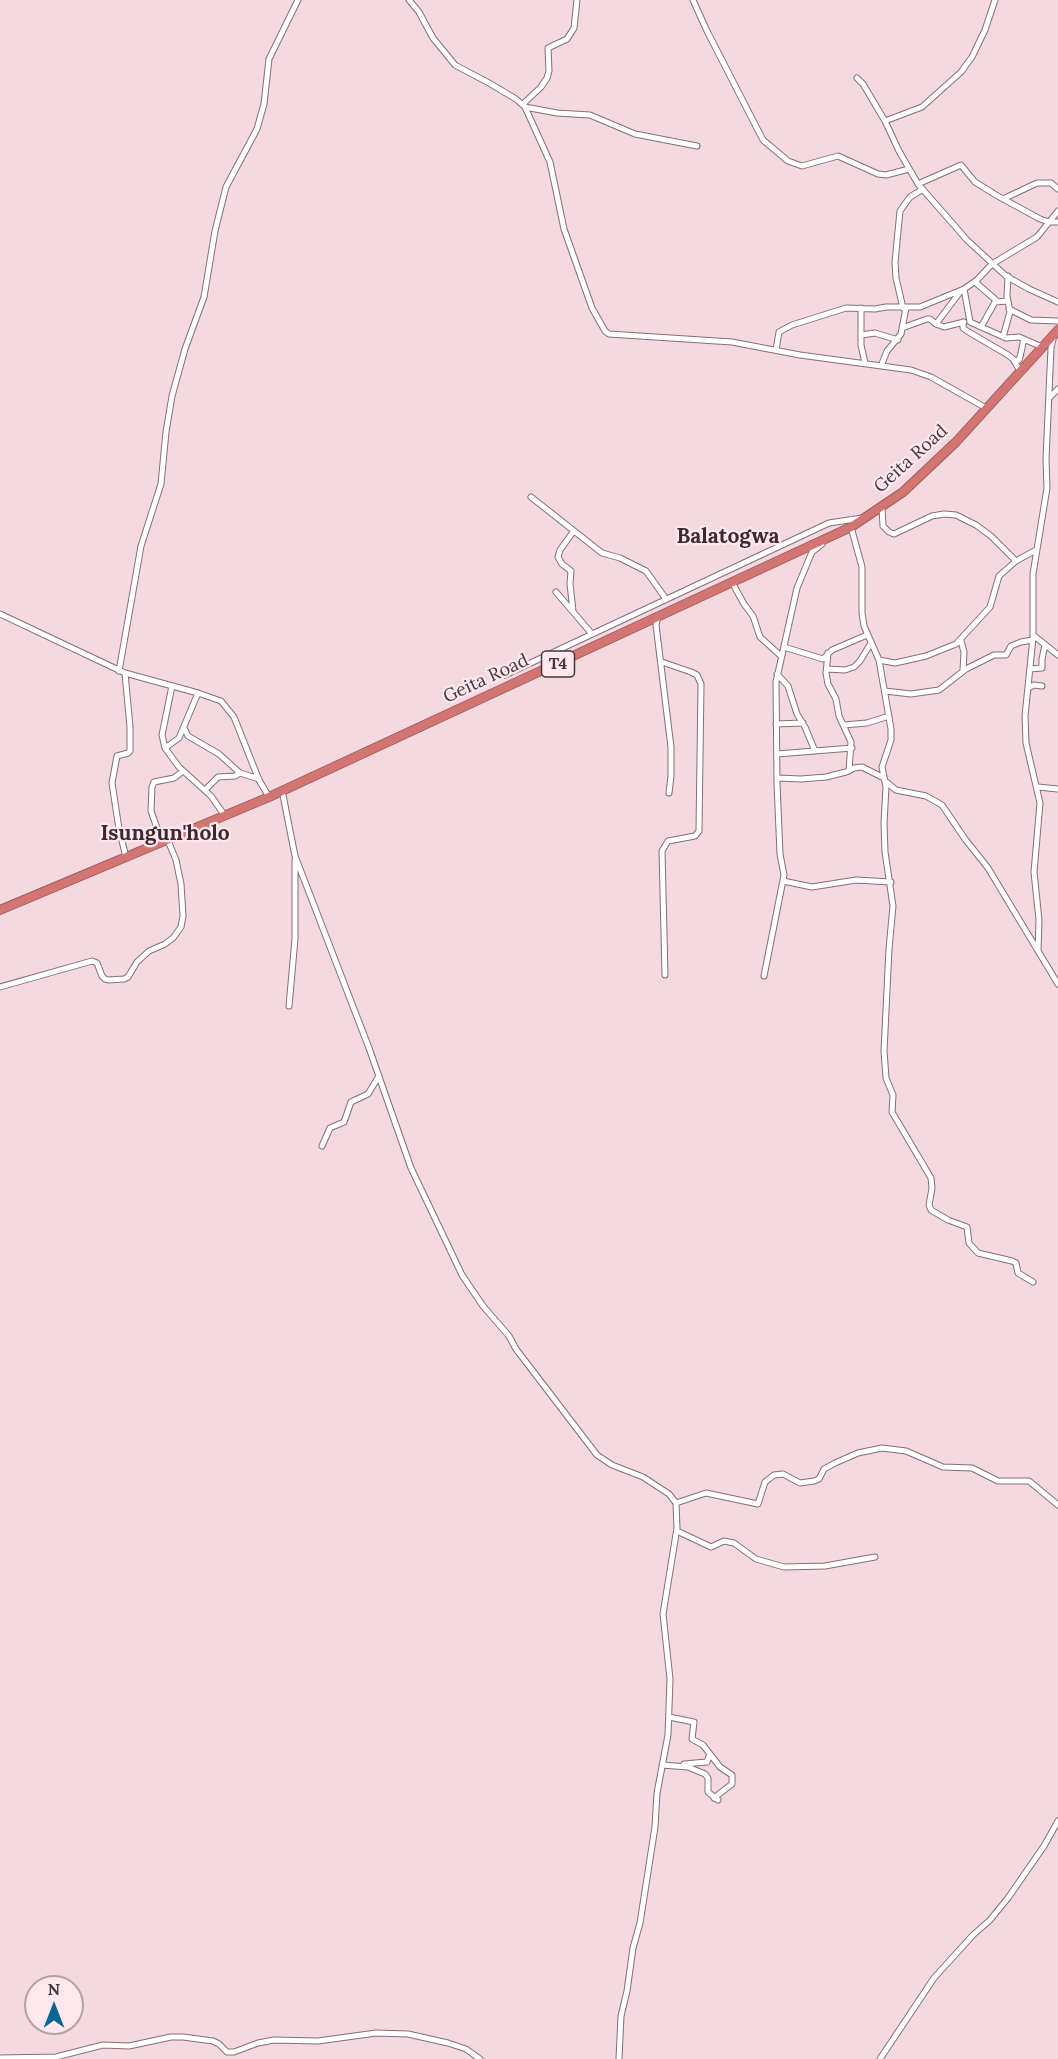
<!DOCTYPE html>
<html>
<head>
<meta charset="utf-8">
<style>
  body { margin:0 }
  #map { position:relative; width:1058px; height:2059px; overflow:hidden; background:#f5d9e1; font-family:Lora,serif }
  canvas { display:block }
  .north { position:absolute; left:24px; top:1975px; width:60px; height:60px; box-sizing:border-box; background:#fee8ee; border:2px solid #b3a1a6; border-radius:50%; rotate:0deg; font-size:16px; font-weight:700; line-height:24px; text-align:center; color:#42373a }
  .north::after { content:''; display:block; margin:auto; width:21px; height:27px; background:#096797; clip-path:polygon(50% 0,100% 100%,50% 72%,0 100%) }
</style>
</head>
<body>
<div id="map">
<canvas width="1058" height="2059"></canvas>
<div class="north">N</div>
</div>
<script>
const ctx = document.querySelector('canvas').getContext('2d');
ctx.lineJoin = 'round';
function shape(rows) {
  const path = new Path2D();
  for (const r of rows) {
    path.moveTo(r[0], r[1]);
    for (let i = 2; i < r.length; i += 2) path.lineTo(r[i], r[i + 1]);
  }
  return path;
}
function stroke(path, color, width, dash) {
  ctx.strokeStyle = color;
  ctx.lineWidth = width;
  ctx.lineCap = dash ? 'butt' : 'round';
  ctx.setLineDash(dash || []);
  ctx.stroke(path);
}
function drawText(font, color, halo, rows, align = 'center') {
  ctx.font = font + ' Lora,serif';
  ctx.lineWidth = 4.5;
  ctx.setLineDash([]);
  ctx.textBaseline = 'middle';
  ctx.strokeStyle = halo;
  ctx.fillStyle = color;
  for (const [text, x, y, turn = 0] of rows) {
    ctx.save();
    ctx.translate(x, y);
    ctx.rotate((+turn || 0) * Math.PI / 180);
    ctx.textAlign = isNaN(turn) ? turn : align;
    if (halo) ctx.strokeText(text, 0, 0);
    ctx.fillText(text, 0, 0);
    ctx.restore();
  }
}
const minor = shape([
  [409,0,419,12,433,38,455,65,489,83,516,99,525,107,550,162,564,229,592,308,605,331,609,334,732,342,800,355,911,370,931,377,986,408],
  [693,0,707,31,763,140,788,161,802,166,838,156,878,174,886,175,909,169],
  [857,78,863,84,885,121,899,151,918,184,967,240,1006,276,1029,289,1058,302],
  [523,104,541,87,547,78,549,71,548,48,567,39,574,28,577,0],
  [525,107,557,113,590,115,635,134,697,146],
  [885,121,922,107,961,72,972,57,985,30,995,0],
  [918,184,961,165,975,182,996,195,1040,219,1049,222,1058,222],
  [1003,199,1037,183,1051,183,1058,189],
  [975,282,997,301],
  [964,289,970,322,1006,338,1019,337,1042,347],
  [861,308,861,345,865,363],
  [903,308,896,278,895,262,900,211,910,197,923,189],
  [1009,309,1031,320,1058,321],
  [963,322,963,328,967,331,1008,355,1013,359,1020,371],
  [936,324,960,292],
  [981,327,995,302,1008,301],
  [902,328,927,319,930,319,936,324,944,327,964,322],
  [861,335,875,333,898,340],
  [1003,337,1010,312,1007,296,1008,276],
  [776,350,779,332,792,325,846,308,875,309,886,307,920,307,964,289,977,280,992,264,1037,237,1058,211],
  [1014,361,1019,360,1020,357,1024,339],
  [881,366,887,351,901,334,906,308],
  [1050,397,1058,389],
  [531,497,602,553,620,558,646,571,666,599],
  [882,508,883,526,889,532,894,534,932,516,944,514,956,515,976,525,991,536,1016,561],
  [851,527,862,567,862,613,864,626,879,660,891,729,891,740,882,767,886,787,884,823,885,852,893,906,889,949,884,1051,886,1078,893,1095,892,1112,931,1178,932,1188,929,1205,931,1210,948,1220,967,1227,969,1243,978,1253,1012,1261,1016,1263,1018,1273,1033,1282],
  [734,583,733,584,744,604,753,616,760,637,781,656],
  [556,592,592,634],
  [573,611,570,584,571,571,562,564,558,557,560,550,573,532],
  [0,614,125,673,198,693,221,701,234,717,259,780,269,797],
  [658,617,656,625,671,747,671,776,669,793],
  [1033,635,1058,655],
  [961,641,964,652,963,670],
  [784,647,823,659,832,650,867,635],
  [828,653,826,673,828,684,836,699,839,716,851,742,849,771],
  [879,660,895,663,904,661,926,656,956,644,990,607,999,576,1016,561,1036,550],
  [662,662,691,672,697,675,701,684,699,831,695,836,668,841,662,851,665,975],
  [827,669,845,670,854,667,860,661,871,643],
  [1030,669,1042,668,1042,659,1045,645],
  [119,671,141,546,161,484,166,432,172,396,185,349,204,297,215,231,226,187,257,129,264,104,269,59,298,0],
  [125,673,130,727,130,751,128,753,117,756,112,783,119,829,126,857],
  [777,674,788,686,797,714,805,727,815,751],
  [505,675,829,523,862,518],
  [172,686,162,735,165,748,179,767,211,796,225,816],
  [1028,688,1034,685,1042,686],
  [885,691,911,694,939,690,966,669,994,655,1006,655,1011,646,1021,642,1033,640],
  [776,724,803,723],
  [844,725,867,723,889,716],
  [184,728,188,736,219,754,240,773,259,779],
  [165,748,179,738,198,693],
  [777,754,852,748],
  [777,778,801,779,826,777,846,772,854,768,862,767,884,778],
  [885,781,896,790,926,796,942,805,965,839,988,868,1058,984],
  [1038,787,1058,789],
  [205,790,218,777,235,776,240,773],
  [282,790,295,856,369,1048,411,1168,462,1275,483,1306,509,1336,516,1349,597,1455,612,1465,643,1477,669,1494,676,1503,677,1528,663,1614,670,1679,668,1735,657,1793,655,1827,640,1923,633,1948,627,1991,621,2016,619,2059],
  [166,841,157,828,151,811,152,787,154,782,174,778,183,771],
  [783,881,812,887,856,880,891,882],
  [1038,951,1039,920,1034,872,1040,803,1026,743,1025,716,1033,638,1033,574,1047,488,1046,459,1051,348,1054,335],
  [764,976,784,875,780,854,777,783,776,682,797,588,812,552,822,544],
  [0,987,92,961,97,963,102,976,105,979,108,980,124,979,128,977,137,962,149,951,165,944,173,938,181,927,183,916,181,884,176,860,169,843,170,839],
  [289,1006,295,939,295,860],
  [322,1146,330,1128,344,1122,351,1102,368,1094,379,1076],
  [676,1503,706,1493,758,1504,765,1482,774,1475,783,1474,800,1483,814,1481,819,1479,824,1469,835,1463,858,1453,882,1448,906,1451,943,1467,972,1468,998,1481,1029,1481,1058,1505],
  [677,1531,711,1547,724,1541,734,1543,756,1559,784,1567,825,1566,875,1557],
  [669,1717,694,1722,692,1739,703,1745,720,1767,732,1775,732,1784,714,1798],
  [684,1764,707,1762,710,1754],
  [662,1765,688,1767,705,1774,708,1778,708,1792,718,1800],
  [0,2058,56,2057,103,2045,129,2046,171,2037,183,2037,213,2041,219,2044,227,2052,234,2052,258,2043,274,2040,318,2041,376,2033,408,2034,448,2043,466,2049,480,2059],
  [880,2059,934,1978,973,1935,990,1920,1008,1898,1044,1846,1058,1821]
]);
const highway = shape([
  [0,910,269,797,851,527,903,492,956,442,1058,330]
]);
stroke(minor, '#866e75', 7);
stroke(highway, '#a05f5e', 10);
stroke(minor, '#fff', 5);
stroke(highway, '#d37572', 8);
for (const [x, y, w] of [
  [558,664,33]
]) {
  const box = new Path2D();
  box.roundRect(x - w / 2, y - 13, w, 26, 4.5);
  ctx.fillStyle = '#fee8ee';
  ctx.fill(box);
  stroke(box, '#42373a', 1.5);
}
drawText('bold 16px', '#42373a', null, [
  ["T4",558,664]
]);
drawText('18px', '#42373a', '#fee8ee', [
  ["Geita Road",911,459,-42],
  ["Geita Road",486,679,-25]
]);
drawText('bold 21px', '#3d292f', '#fee8ee', [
  ["Balatogwa",728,537],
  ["Isungun'holo",165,834]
]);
</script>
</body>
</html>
